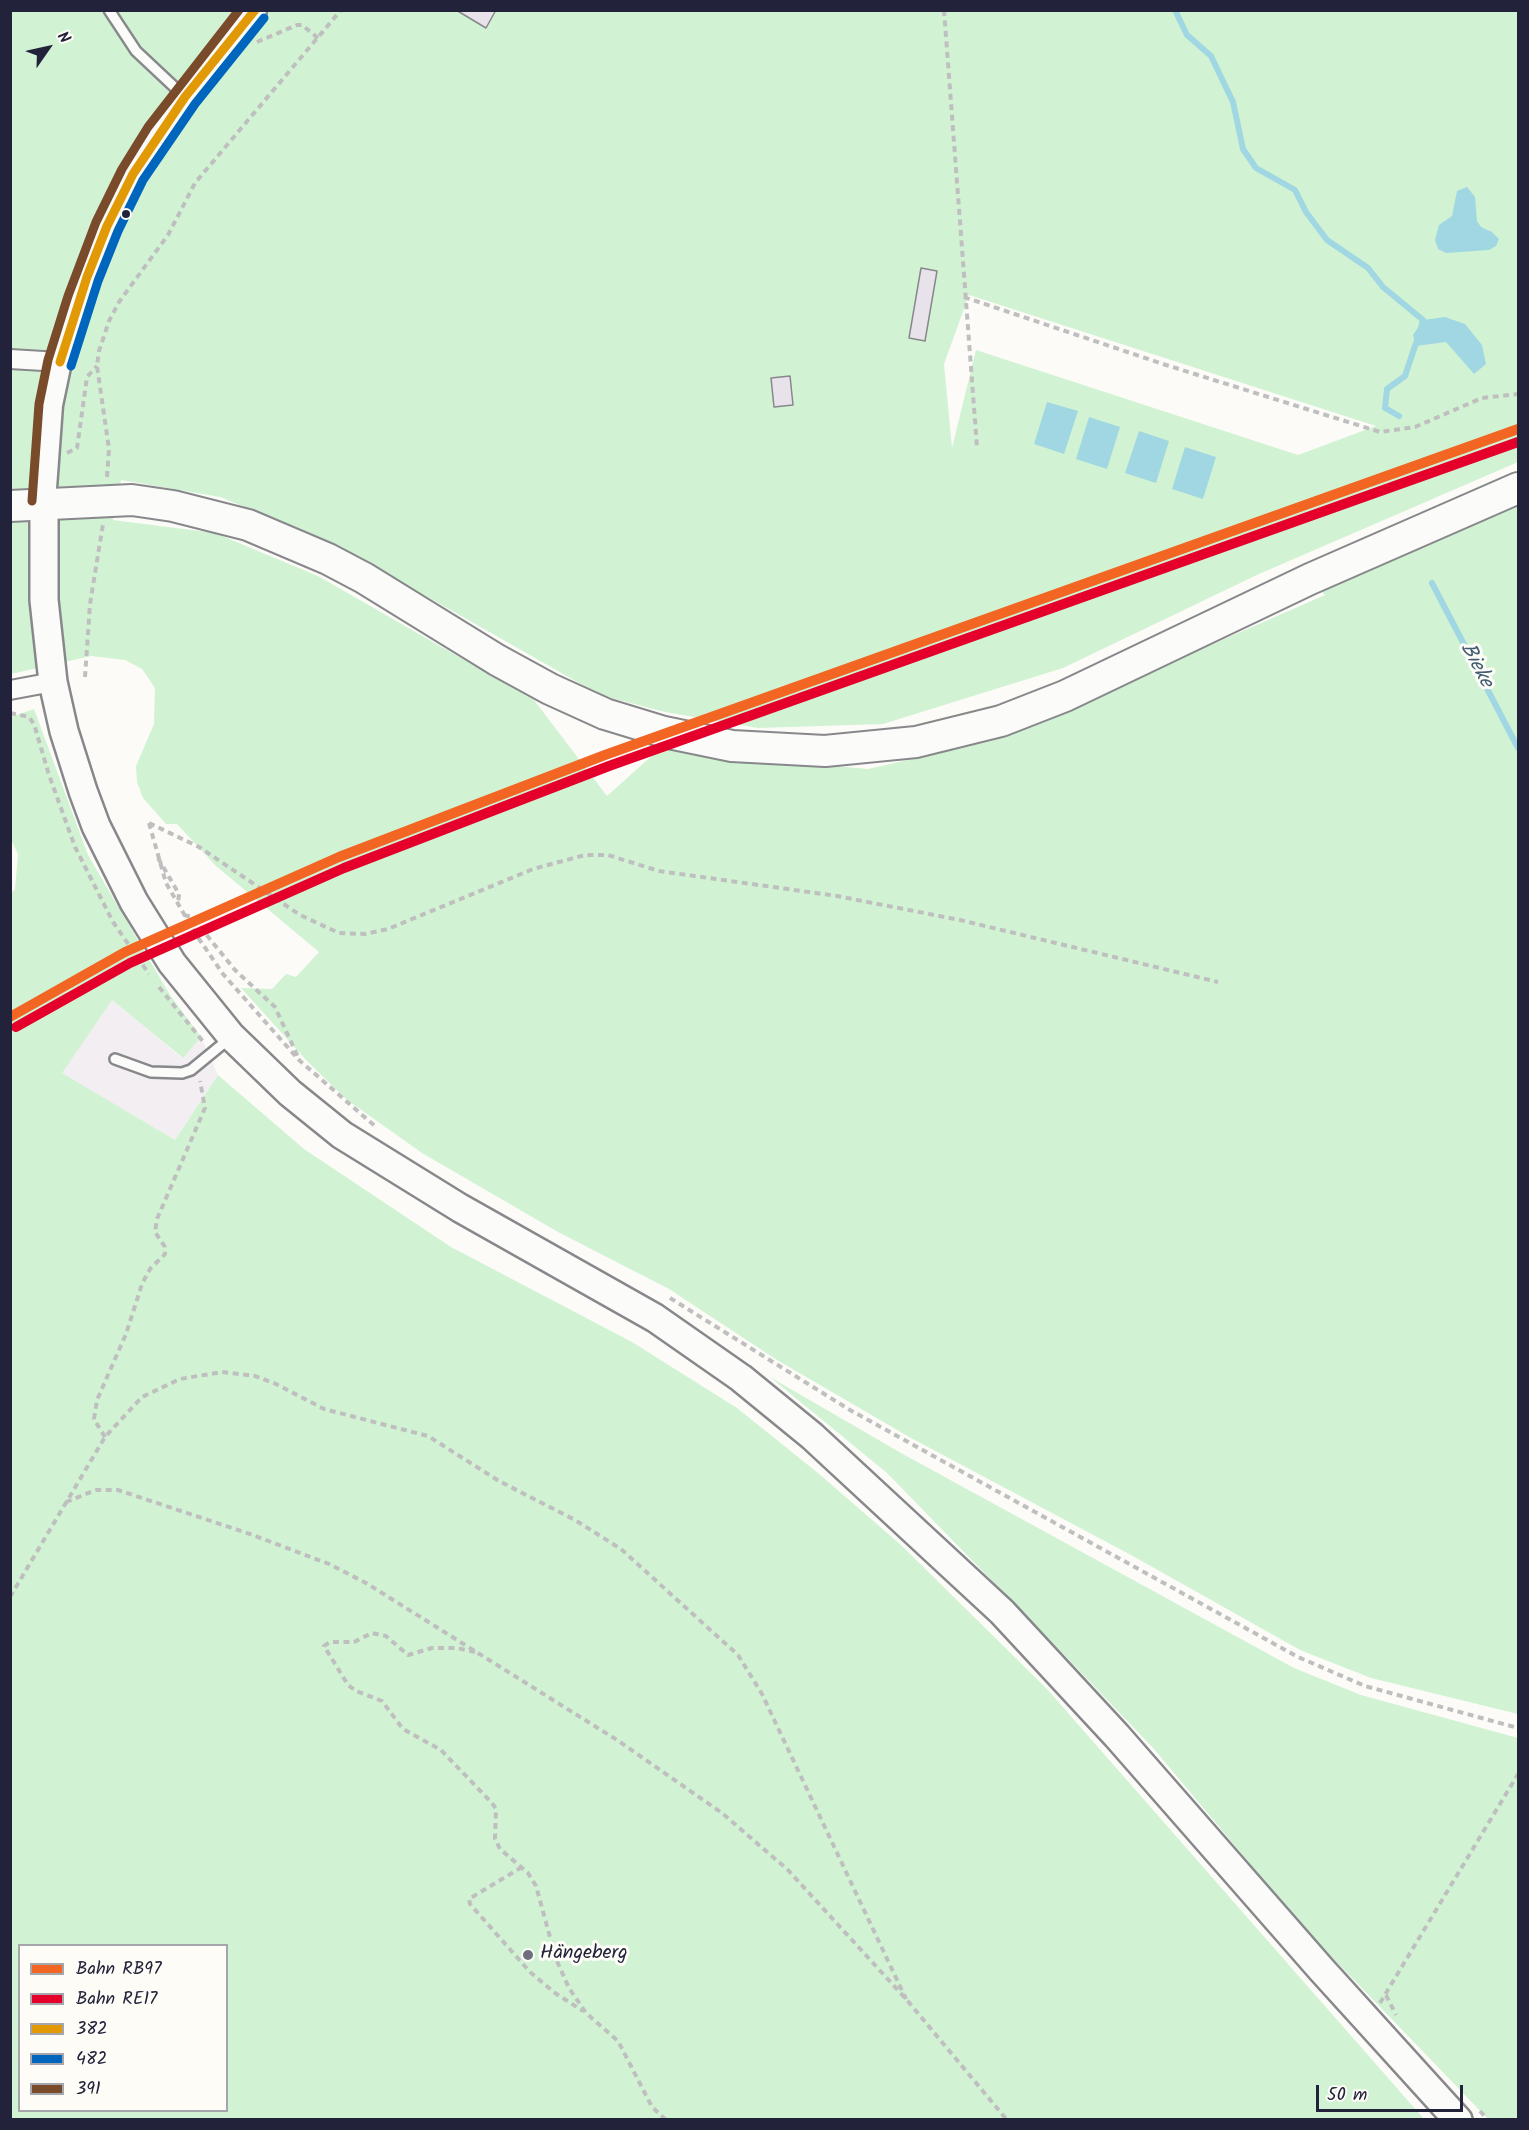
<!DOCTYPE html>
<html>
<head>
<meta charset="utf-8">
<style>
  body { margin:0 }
  #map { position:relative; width:1529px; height:2130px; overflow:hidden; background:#fcfbf8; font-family:Kalam,sans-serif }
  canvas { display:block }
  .frame { position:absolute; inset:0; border:12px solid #22223b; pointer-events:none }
  .legend { position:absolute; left:18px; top:1944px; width:210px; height:168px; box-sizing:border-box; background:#fdfcf7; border:2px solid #a5a5ac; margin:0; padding:8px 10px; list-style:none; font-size:18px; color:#22223b }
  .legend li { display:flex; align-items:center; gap:12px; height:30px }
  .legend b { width:30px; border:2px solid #a5a5ac }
  .north { position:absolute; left:18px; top:18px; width:60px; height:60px; -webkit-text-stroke:4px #fdfcf7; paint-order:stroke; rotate:56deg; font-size:16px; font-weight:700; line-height:24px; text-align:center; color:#22223b }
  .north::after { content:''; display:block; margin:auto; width:21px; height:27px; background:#22223b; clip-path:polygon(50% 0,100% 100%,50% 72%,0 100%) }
  .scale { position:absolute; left:1316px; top:2085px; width:147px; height:27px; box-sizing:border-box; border:3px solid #22223b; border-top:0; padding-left:8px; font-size:18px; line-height:21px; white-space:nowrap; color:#22223b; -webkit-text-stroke:4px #fdfcf7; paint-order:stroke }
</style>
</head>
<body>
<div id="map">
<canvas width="1529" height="2130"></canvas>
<div class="frame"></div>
<ul class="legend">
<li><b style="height:8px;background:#f26522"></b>Bahn RB97</li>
<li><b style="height:8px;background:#e4002b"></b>Bahn RE17</li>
<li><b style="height:8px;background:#e29906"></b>382</li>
<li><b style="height:8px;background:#0065bd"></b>482</li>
<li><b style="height:8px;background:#7a4b2a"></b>391</li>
</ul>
<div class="north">N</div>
<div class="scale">50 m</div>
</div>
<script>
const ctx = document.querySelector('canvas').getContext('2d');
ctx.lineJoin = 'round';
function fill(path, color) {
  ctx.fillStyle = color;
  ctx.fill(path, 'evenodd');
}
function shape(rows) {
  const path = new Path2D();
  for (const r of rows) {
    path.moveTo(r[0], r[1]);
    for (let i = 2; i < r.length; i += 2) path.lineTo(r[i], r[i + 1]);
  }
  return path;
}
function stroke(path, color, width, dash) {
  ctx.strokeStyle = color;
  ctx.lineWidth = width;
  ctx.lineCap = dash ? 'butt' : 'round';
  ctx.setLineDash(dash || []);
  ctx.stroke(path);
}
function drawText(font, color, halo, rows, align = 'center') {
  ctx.font = font + ' Kalam,sans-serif';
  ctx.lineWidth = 6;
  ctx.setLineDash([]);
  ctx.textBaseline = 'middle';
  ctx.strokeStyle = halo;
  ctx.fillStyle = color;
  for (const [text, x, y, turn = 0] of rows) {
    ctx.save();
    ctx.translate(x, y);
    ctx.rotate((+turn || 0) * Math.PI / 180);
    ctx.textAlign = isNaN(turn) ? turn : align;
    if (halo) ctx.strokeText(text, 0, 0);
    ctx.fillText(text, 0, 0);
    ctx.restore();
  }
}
fill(shape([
  [112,1000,182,1058,201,1037,218,1075,175,1140,61,1073]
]), '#f2eef2');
fill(shape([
  [10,11,1518,11,1518,462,1259,574,1063,668,883,724,758,728,665,712,600,695,333,543,220,497,121,480,113,520,215,533,318,576,534,700,607,796,665,744,803,763,868,769,992,741,1325,595,1316,584,1518,500,1518,1714,1371,1678,1300,1650,1131,1555,911,1438,777,1360,669,1289,558,1232,422,1153,346,1099,307,1061,241,988,272,989,286,974,296,977,319,952,216,866,177,824,166,824,143,798,137,782,136,766,154,724,155,688,142,669,125,660,91,656,11,674],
  [969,295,1376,426,1298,455,976,350,952,448,944,364],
  [34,709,88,855,170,995,201,1037,183,1058,112,1000,62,1073,175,1140,218,1075,304,1149,451,1247,632,1342,737,1408,818,1473,901,1545,1047,1689,1424,2119,11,2119,10,894,15,889,18,854,10,838,10,717],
  [20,1946,226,1946,226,2110,20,2110],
  [770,1377,901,1453,1294,1668,1361,1695,1518,1738,1518,2119,1488,2119,1302,1926,1154,1749,1070,1661,887,1473]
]), '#d1f3d3');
fill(shape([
  [1467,187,1475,197,1477,221,1481,227,1492,232,1499,239,1496,246,1489,250,1446,253,1438,249,1435,240,1439,225,1452,216,1457,191],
  [1445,317,1465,324,1482,345,1486,364,1474,374,1446,342,1416,346,1413,335,1423,320],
  [1047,402,1078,411,1064,454,1034,444],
  [1089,417,1120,427,1107,469,1076,459],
  [1139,431,1169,441,1156,483,1125,473],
  [1185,447,1216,457,1203,499,1172,489]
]), '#a1d7e2');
stroke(shape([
  [1175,10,1187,35,1211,56,1233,102,1243,149,1256,168,1295,190,1306,212,1327,240,1368,268,1383,287,1423,320,1421,328],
  [1399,416,1385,408,1387,389,1405,376,1417,340],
  [1432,583,1518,748]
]), '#a1d7e2', 6);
const building = shape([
  [456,10,496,10,486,28,456,10],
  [921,268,937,271,925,341,909,338,921,268],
  [790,376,793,405,774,407,771,378,790,376]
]);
fill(building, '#e8e3eb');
stroke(building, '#88888c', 1.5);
const service = shape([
  [109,10,136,51,185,97],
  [115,1059,151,1072,182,1073,191,1070,230,1038]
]);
const minor = shape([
  [10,359,60,362],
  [10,690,53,682]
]);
const tertiary = shape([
  [44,502,51,405,60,362,79,300,107,226,133,174,158,133,255,10]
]);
const secondary = shape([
  [44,502,44,600,53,682,64,731,83,791,96,826,134,902,172,963,231,1036,290,1093,342,1135,460,1208,655,1318,741,1378,812,1436,1002,1612,1117,1736,1321,1969,1458,2120]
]);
const primary = shape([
  [10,506,132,500,173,506,248,525,328,559,364,578,497,660,550,689,605,714,664,732,732,746,825,751,916,742,1001,721,1065,696,1310,579,1518,488]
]);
stroke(service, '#88888c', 14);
stroke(minor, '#88888c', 22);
stroke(tertiary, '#88888c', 27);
stroke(secondary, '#88888c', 32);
stroke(primary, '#88888c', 34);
stroke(shape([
  [944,10,977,447],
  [257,42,297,25,302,25,318,38],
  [964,297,1166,365,1380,432,1415,427,1482,398,1518,394],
  [67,453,77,448,87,377,97,366],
  [107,477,109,449,97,366,99,351,109,321,119,302,168,235,195,183,341,10],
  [85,677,90,604,103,524],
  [10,713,29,717,34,724,49,775,75,847,113,922,149,974],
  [149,823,166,883,195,933,223,974,299,1060,376,1127],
  [149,823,199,847,300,915,339,933,365,934,388,929,533,869,585,855,608,855,659,871,837,896,960,920,1218,982],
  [158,858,179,894,178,904],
  [184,915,192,917,235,970,275,1007,298,1057],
  [159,987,205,1044],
  [670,1298,850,1410,1298,1657,1365,1686,1518,1728],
  [105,1437,94,1419,97,1400,126,1334,142,1284,150,1269,165,1254,165,1247,155,1232,157,1219,205,1108,200,1081],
  [66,1502,96,1490,118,1490,250,1534,329,1564,366,1583,617,1740,722,1813,788,1870,906,1999,1007,2120],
  [10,1597,105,1437,142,1397,180,1379,222,1372,255,1376,276,1384,324,1409,428,1436,499,1481,575,1520,621,1549,738,1655,762,1694,906,1999],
  [475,1652,457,1648,432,1648,408,1655,386,1636,372,1633,354,1642,330,1642,324,1646,348,1685,356,1691,382,1701,403,1729,441,1750,492,1803,496,1809,495,1839,500,1849,528,1873,536,1886,556,1959,569,1988,586,2013,618,2041,652,2107,666,2120],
  [522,1867,469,1899,470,1904,530,1972,555,1993,583,2011],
  [1386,1995,1396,2015],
  [1380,2003,1518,1774],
  [1480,2111,1488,2120]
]), '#bfbfc0', 4, [6, 4.5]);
stroke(service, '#fbfbf9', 9);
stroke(minor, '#fbfbf9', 18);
stroke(tertiary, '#fbfbf9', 22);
stroke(secondary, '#fbfbf9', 27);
stroke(primary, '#fbfbf9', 30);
stroke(shape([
  [60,362,87,277,107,226,133,174,185,97,255,10]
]), '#e29906', 9);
stroke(shape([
  [71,366,98,281,118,231,143,180,195,104,264,18]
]), '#0065bd', 9);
stroke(shape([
  [32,501,39,404,48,360,68,296,96,222,122,169,148,127,239,10]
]), '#7a4b2a', 9);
stroke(shape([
  [10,1017,125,952,339,857,605,755,1518,429]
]), '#f26522', 10);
stroke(shape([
  [16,1027,130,963,344,868,609,766,1518,442]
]), '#e4002b', 10);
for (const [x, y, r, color] of [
  [126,214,5,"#22223b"],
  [528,1955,6,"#6e6e7d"]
]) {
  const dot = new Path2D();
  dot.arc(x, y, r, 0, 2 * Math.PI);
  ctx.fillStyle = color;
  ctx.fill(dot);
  stroke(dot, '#fdfcf7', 2);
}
drawText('20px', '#22223b', '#fdfcf7', [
  ["Hängeberg",540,1955]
], 'left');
drawText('italic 21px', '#415c72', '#fdfcf7', [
  ["Bieke",1475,666,62]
]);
</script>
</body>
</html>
